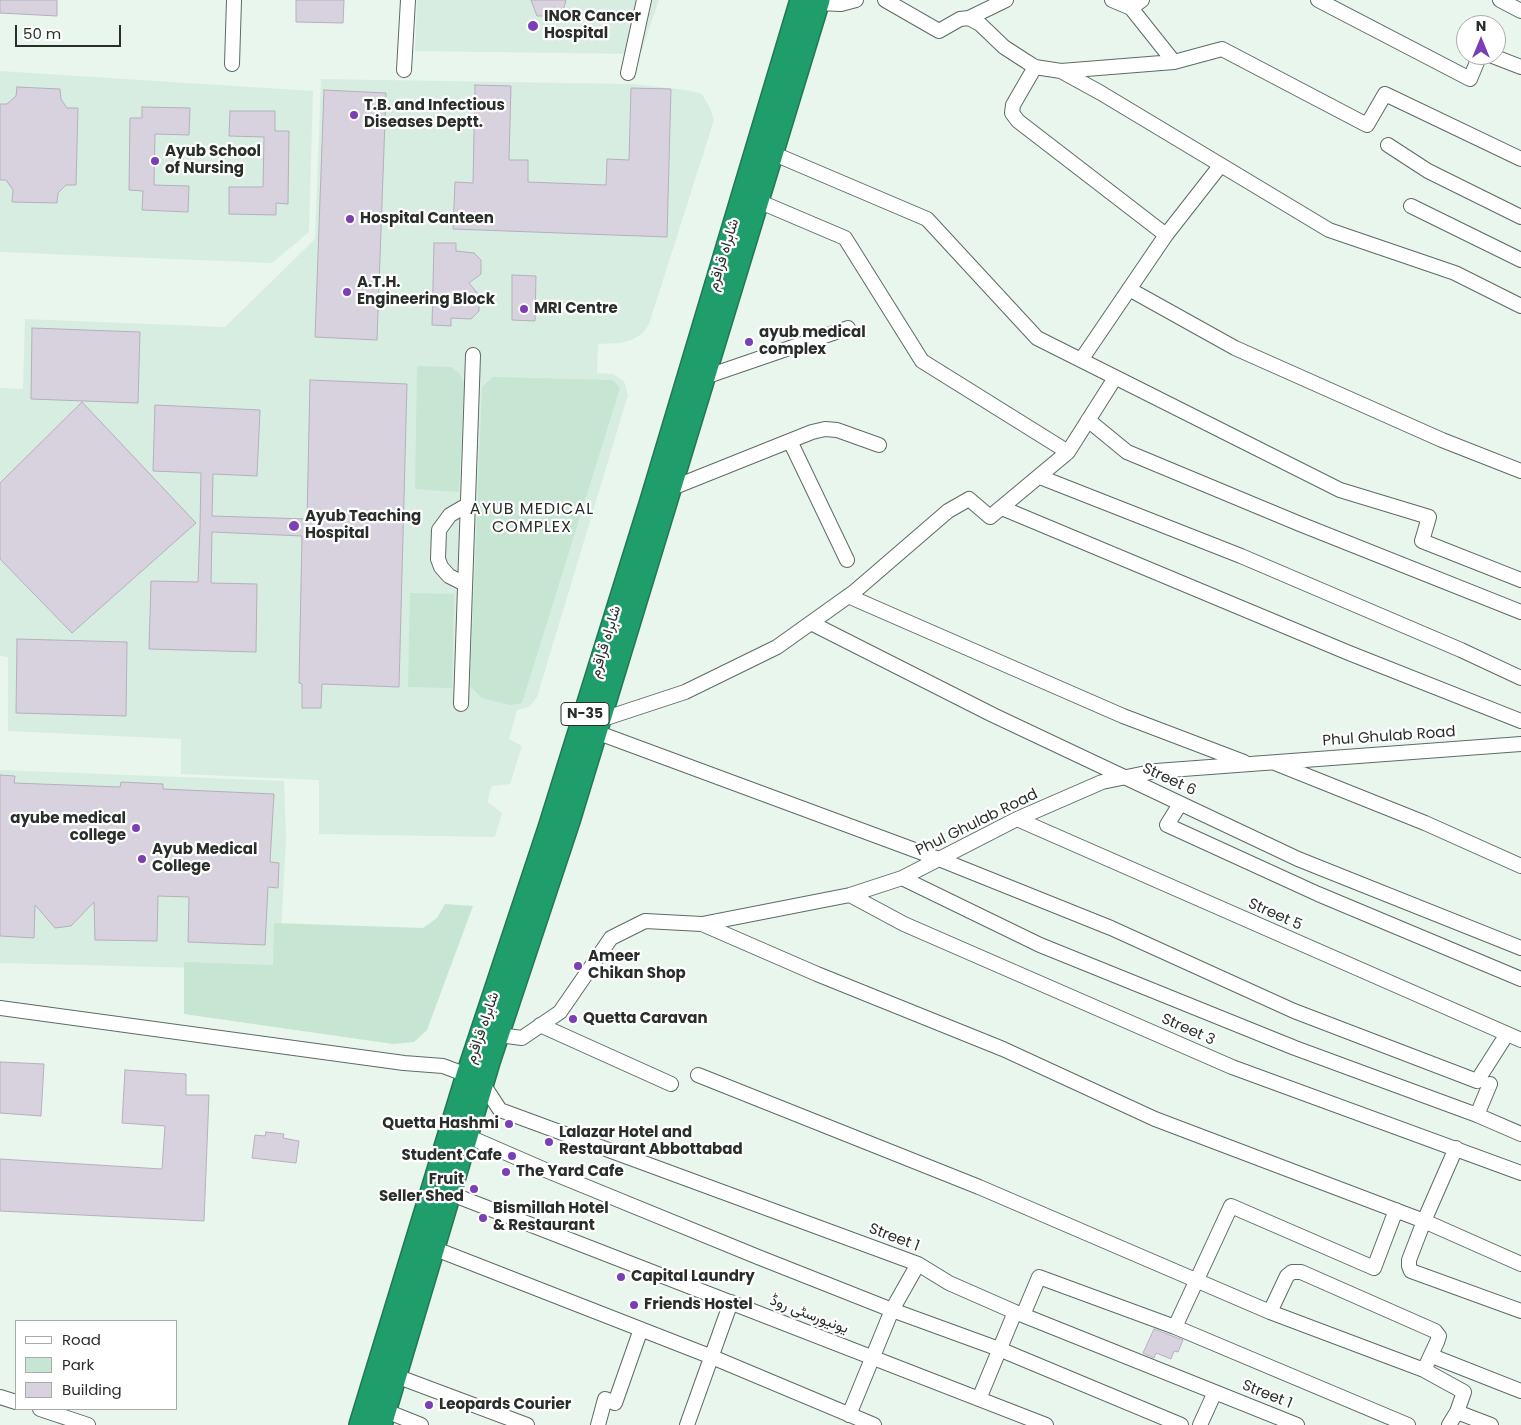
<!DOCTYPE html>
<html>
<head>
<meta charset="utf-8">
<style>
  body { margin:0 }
  #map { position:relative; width:1521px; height:1425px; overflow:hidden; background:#e9f6ee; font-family:Poppins,sans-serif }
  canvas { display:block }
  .legend { position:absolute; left:15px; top:1320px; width:162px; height:90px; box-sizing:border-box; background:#fff; border:1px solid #a9abaa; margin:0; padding:6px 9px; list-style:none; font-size:15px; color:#292e2b }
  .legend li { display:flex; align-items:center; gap:10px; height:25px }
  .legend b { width:25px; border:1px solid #a9abaa }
  .north { position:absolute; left:1456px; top:15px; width:50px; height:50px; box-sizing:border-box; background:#fff; border:1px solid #a9abaa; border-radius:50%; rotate:0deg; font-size:14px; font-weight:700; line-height:20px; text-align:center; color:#292e2b }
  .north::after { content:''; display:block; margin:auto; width:18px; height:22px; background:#7a3fb4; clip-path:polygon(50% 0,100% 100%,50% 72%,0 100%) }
  .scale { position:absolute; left:15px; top:25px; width:106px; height:22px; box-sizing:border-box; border:2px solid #292e2b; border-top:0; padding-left:6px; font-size:15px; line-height:18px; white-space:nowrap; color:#292e2b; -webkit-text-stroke:4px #fff; paint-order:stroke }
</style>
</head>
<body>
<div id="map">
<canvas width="1521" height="1425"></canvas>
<ul class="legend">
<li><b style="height:6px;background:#fff"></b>Road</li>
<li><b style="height:14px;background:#c6e5d3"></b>Park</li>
<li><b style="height:14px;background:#d7d2de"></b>Building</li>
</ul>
<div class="north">N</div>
<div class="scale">50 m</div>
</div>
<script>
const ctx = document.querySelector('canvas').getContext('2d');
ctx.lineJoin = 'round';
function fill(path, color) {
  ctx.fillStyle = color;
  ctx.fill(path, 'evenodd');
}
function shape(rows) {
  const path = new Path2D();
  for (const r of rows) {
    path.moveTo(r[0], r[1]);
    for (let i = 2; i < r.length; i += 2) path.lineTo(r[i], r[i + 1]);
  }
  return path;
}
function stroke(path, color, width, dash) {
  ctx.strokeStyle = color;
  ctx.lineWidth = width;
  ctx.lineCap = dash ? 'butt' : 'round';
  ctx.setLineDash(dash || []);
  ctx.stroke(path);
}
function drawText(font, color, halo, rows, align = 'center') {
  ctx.font = font + ' Poppins,Vazirmatn,sans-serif';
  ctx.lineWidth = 4.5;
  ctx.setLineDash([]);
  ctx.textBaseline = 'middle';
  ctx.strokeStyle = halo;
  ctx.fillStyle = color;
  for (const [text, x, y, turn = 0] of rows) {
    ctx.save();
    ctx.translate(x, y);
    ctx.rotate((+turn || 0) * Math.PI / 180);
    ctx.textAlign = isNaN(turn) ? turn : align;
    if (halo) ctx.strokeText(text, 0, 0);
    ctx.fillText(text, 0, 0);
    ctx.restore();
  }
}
fill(shape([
  [417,0,659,0,641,53,631,54,415,51],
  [0,71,313,91,309,232,272,263,0,252],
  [321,79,633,84,686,90,702,94,710,108,714,120,649,324,642,334,631,340,620,343,598,344,597,373,613,374,624,381,628,395,537,697,529,707,517,710,509,739,522,746,510,784,492,786,489,794,488,802,502,813,495,837,319,834,319,780,181,774,181,739,8,731,8,657,0,656,0,388,23,389,25,319,225,327,315,239],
  [0,770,284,781,286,839,279,970,0,963]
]), '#d8ede1');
fill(shape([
  [417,366,451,367,459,373,464,382,459,492,415,489],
  [493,377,613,380,620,388,522,703,510,705,482,698,470,686,482,387],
  [410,593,454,594,452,688,408,687],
  [445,904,473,906,427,1030,414,1042,393,1044,184,1014,184,962,273,965,274,923,423,928,437,918]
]), '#c6e5d3');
const building = shape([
  [0,0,57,0,57,16,0,13,0,0],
  [296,0,344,0,343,23,296,22,296,0],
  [531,0,566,0,562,16,537,16,531,0],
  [475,85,511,86,509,160,528,160,528,182,606,185,607,159,629,160,631,88,671,89,667,237,453,229,455,182,473,183,475,85],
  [17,87,60,89,61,99,67,108,78,108,76,185,66,185,58,193,57,203,12,202,13,190,6,180,0,180,0,104,7,104,16,96,17,87],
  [324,90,386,93,377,340,315,337,324,90],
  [142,107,190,108,189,135,155,134,154,185,189,186,188,212,142,210,143,191,129,190,130,118,142,118,142,107],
  [230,111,275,111,275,131,289,131,288,204,276,203,276,215,229,214,229,187,263,187,264,137,229,136,230,111],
  [434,243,456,243,456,251,474,253,481,260,481,274,469,283,479,295,479,311,471,319,451,318,451,326,432,325,434,243],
  [512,275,536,276,535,321,512,320,512,275],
  [32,328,140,332,138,403,31,399,32,328],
  [310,380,407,384,399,687,322,684,321,708,302,708,302,684,299,683,302,536,212,532,211,583,257,584,256,652,149,649,151,581,198,582,200,527,201,473,153,471,155,405,260,410,257,476,213,474,212,516,307,519,310,380],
  [82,402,196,523,72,633,0,559,0,483,82,402],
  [17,639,127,642,126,716,16,713,17,639],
  [0,775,15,776,14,783,120,787,121,782,163,784,163,789,274,794,270,862,279,863,278,888,268,887,265,945,188,942,189,897,158,896,157,941,95,940,94,902,71,926,55,928,35,905,34,938,0,936,0,775],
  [0,1062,44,1064,41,1116,0,1113,0,1062],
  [125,1070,186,1074,186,1095,209,1095,204,1221,0,1211,0,1159,162,1169,165,1126,122,1123,125,1070],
  [266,1132,284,1134,283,1138,299,1141,296,1163,252,1158,255,1135,265,1136,266,1132],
  [1154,1329,1183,1340,1178,1352,1174,1351,1171,1359,1156,1353,1154,1358,1143,1353,1154,1329]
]);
fill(building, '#d7d2de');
stroke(building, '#b5b0bc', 1);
const minor = shape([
  [811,0,818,3,841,4,856,0],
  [885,0,939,31,960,19,969,18,980,24,1004,47,1024,60,1035,67,1061,71,1101,93,1329,230,1455,273,1521,306],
  [1112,0,1131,8],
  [1142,0,1131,8,1174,62,1222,49,1367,125,1385,94,1521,159],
  [1318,0,1470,79,1480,55],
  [1500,0,1521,11],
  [969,18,1006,0],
  [1490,55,1521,67],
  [232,64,234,0],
  [1035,67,1013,105,1012,113,1018,121,1166,235],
  [404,70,408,0],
  [1061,71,1174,62],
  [628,73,644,0],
  [1388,145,1428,171,1521,217],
  [772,153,927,219,1037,338,1340,490,1429,517,1422,541,1521,580],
  [758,201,845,238,922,361,1068,452],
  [1411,206,1521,260],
  [1129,289,1235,348,1442,440,1521,471],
  [1081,360,1166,235,1220,166],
  [705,377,848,328],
  [1088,420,1127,452,1300,524,1521,612],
  [790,441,847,560],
  [1040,477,1241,556,1461,650,1521,678],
  [672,488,812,432,825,429,837,430,879,445],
  [1002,508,1349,653,1521,721],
  [465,584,449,576,441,567,438,559,439,530,450,515,469,504],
  [848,596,1123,716,1244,762],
  [811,623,993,715,1298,859,1521,948],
  [461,704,473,355],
  [600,720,685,692,777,647,854,592,948,511,969,499,990,517,1068,452,1115,378],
  [596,732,939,859,1111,928,1294,1011,1477,1081,1507,1034],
  [1275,763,1425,823,1521,866],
  [1180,804,1167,825,1318,894,1521,979],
  [1017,819,1521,1040],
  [902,878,1040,945,1295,1048,1477,1115,1521,1134],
  [850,895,904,924,1232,1067,1521,1173],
  [702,924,817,974,1003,1049,1155,1119,1424,1221,1521,1264],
  [0,1008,404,1063,443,1066,467,1075],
  [540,1025,671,1084],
  [499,1035,522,1038,560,1012,611,938,645,921,702,924,850,895,902,878,1017,819,1102,782,1156,771,1521,744],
  [698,1075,979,1187,1270,1312,1424,1370,1464,1392,1457,1412,1449,1425],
  [483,1084,500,1110,918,1264,949,1283,1015,1312,1297,1425],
  [1477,1115,1490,1084],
  [467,1136,543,1169,758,1257,892,1310,999,1349,1181,1425],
  [1456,1148,1424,1221,1409,1260,1409,1266,1411,1271,1521,1311],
  [449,1193,1046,1425],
  [433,1248,712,1357,874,1425],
  [1270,1312,1287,1276,1292,1272,1301,1272,1435,1331,1439,1336,1437,1342,1424,1370],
  [1023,1315,1039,1277,1175,1327,1408,1425],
  [1175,1327,1231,1206,1374,1268,1396,1210],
  [1432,1356,1521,1391],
  [396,1376,527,1425],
  [0,1397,16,1402],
  [979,1399,1015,1312],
  [40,1409,88,1425],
  [386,1411,421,1425],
  [1457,1412,1491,1425],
  [849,1415,892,1310,918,1264],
  [598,1425,605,1399,615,1403,641,1329],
  [687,1425,731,1302],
  [1200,1425,1215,1392]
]);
const highway = shape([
  [360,1425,467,1075,549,828,650,504,801,0],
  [381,1425,489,1062,569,821,819,0]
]);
stroke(minor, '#5f6a64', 16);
stroke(highway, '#275', 24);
stroke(minor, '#fff', 14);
stroke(highway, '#1f9e6c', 21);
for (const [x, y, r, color] of [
  [533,26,6,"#7a3fb4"],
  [354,115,5,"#7a3fb4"],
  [155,161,5,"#7a3fb4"],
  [350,219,5,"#7a3fb4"],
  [347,292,5,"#7a3fb4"],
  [524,309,5,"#7a3fb4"],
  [749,342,5,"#7a3fb4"],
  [294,526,6,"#7a3fb4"],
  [136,828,5,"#7a3fb4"],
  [142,859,5,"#7a3fb4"],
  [578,966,5,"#7a3fb4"],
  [573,1019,5,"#7a3fb4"],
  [509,1124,5,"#7a3fb4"],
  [549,1142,5,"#7a3fb4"],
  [512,1156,5,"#7a3fb4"],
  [506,1172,5,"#7a3fb4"],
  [474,1189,5,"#7a3fb4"],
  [483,1218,5,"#7a3fb4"],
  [621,1277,5,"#7a3fb4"],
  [634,1305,5,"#7a3fb4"],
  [429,1405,5,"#7a3fb4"]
]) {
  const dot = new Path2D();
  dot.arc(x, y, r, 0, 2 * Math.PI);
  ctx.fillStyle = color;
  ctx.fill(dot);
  stroke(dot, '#fff', 2);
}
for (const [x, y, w] of [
  [585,714,48]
]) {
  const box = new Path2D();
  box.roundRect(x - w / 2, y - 11.5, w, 23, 4);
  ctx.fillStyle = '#fff';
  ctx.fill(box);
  stroke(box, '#292e2b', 1);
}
drawText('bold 14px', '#292e2b', null, [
  ["N-35",585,714]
]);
drawText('bold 15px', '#292e2b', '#fff', [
  ["INOR Cancer",544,17],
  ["Hospital",544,34],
  ["T.B. and Infectious",364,106],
  ["Diseases Deptt.",364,123],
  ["Ayub School",165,152],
  ["of Nursing",165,169],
  ["Hospital Canteen",360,219],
  ["A.T.H.",357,283],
  ["Engineering Block",357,300],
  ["MRI Centre",534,309],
  ["ayub medical",759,333],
  ["complex",759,350],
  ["Ayub Teaching",305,517],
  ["Hospital",305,534],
  ["ayube medical",126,819,"right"],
  ["college",126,836,"right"],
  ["Ayub Medical",152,850],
  ["College",152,867],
  ["Ameer",588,957],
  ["Chikan Shop",588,974],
  ["Quetta Caravan",583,1019],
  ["Quetta Hashmi",499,1124,"right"],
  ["Lalazar Hotel and",559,1133],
  ["Restaurant Abbottabad",559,1150],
  ["Student Cafe",502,1156,"right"],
  ["The Yard Cafe",516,1172],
  ["Fruit",464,1180,"right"],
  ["Seller Shed",464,1197,"right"],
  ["Bismillah Hotel",493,1209],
  ["& Restaurant",493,1226],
  ["Capital Laundry",631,1277],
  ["Friends Hostel",644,1305],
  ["Leopards Courier",439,1405]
], 'left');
drawText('15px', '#292e2b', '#fff', [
  ["شاہراہ قراقرم",724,255,-73],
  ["شاہراہ قراقرم",606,642,-73],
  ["Phul Ghulab Road",1389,737,-4],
  ["Street 6",1169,780,25],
  ["Phul Ghulab Road",977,823,-26],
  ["Street 5",1275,915,24],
  ["شاہراہ قراقرم",483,1028,-71],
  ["Street 3",1188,1030,24],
  ["Street 1",894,1238,21],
  ["یونیورسٹی روڈ",809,1315,21],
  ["Street 1",1267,1395,22]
]);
ctx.letterSpacing = '1px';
drawText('16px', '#292e2b', '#fff', [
  ["AYUB MEDICAL",532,510],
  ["COMPLEX",532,528]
]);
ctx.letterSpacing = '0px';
</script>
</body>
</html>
